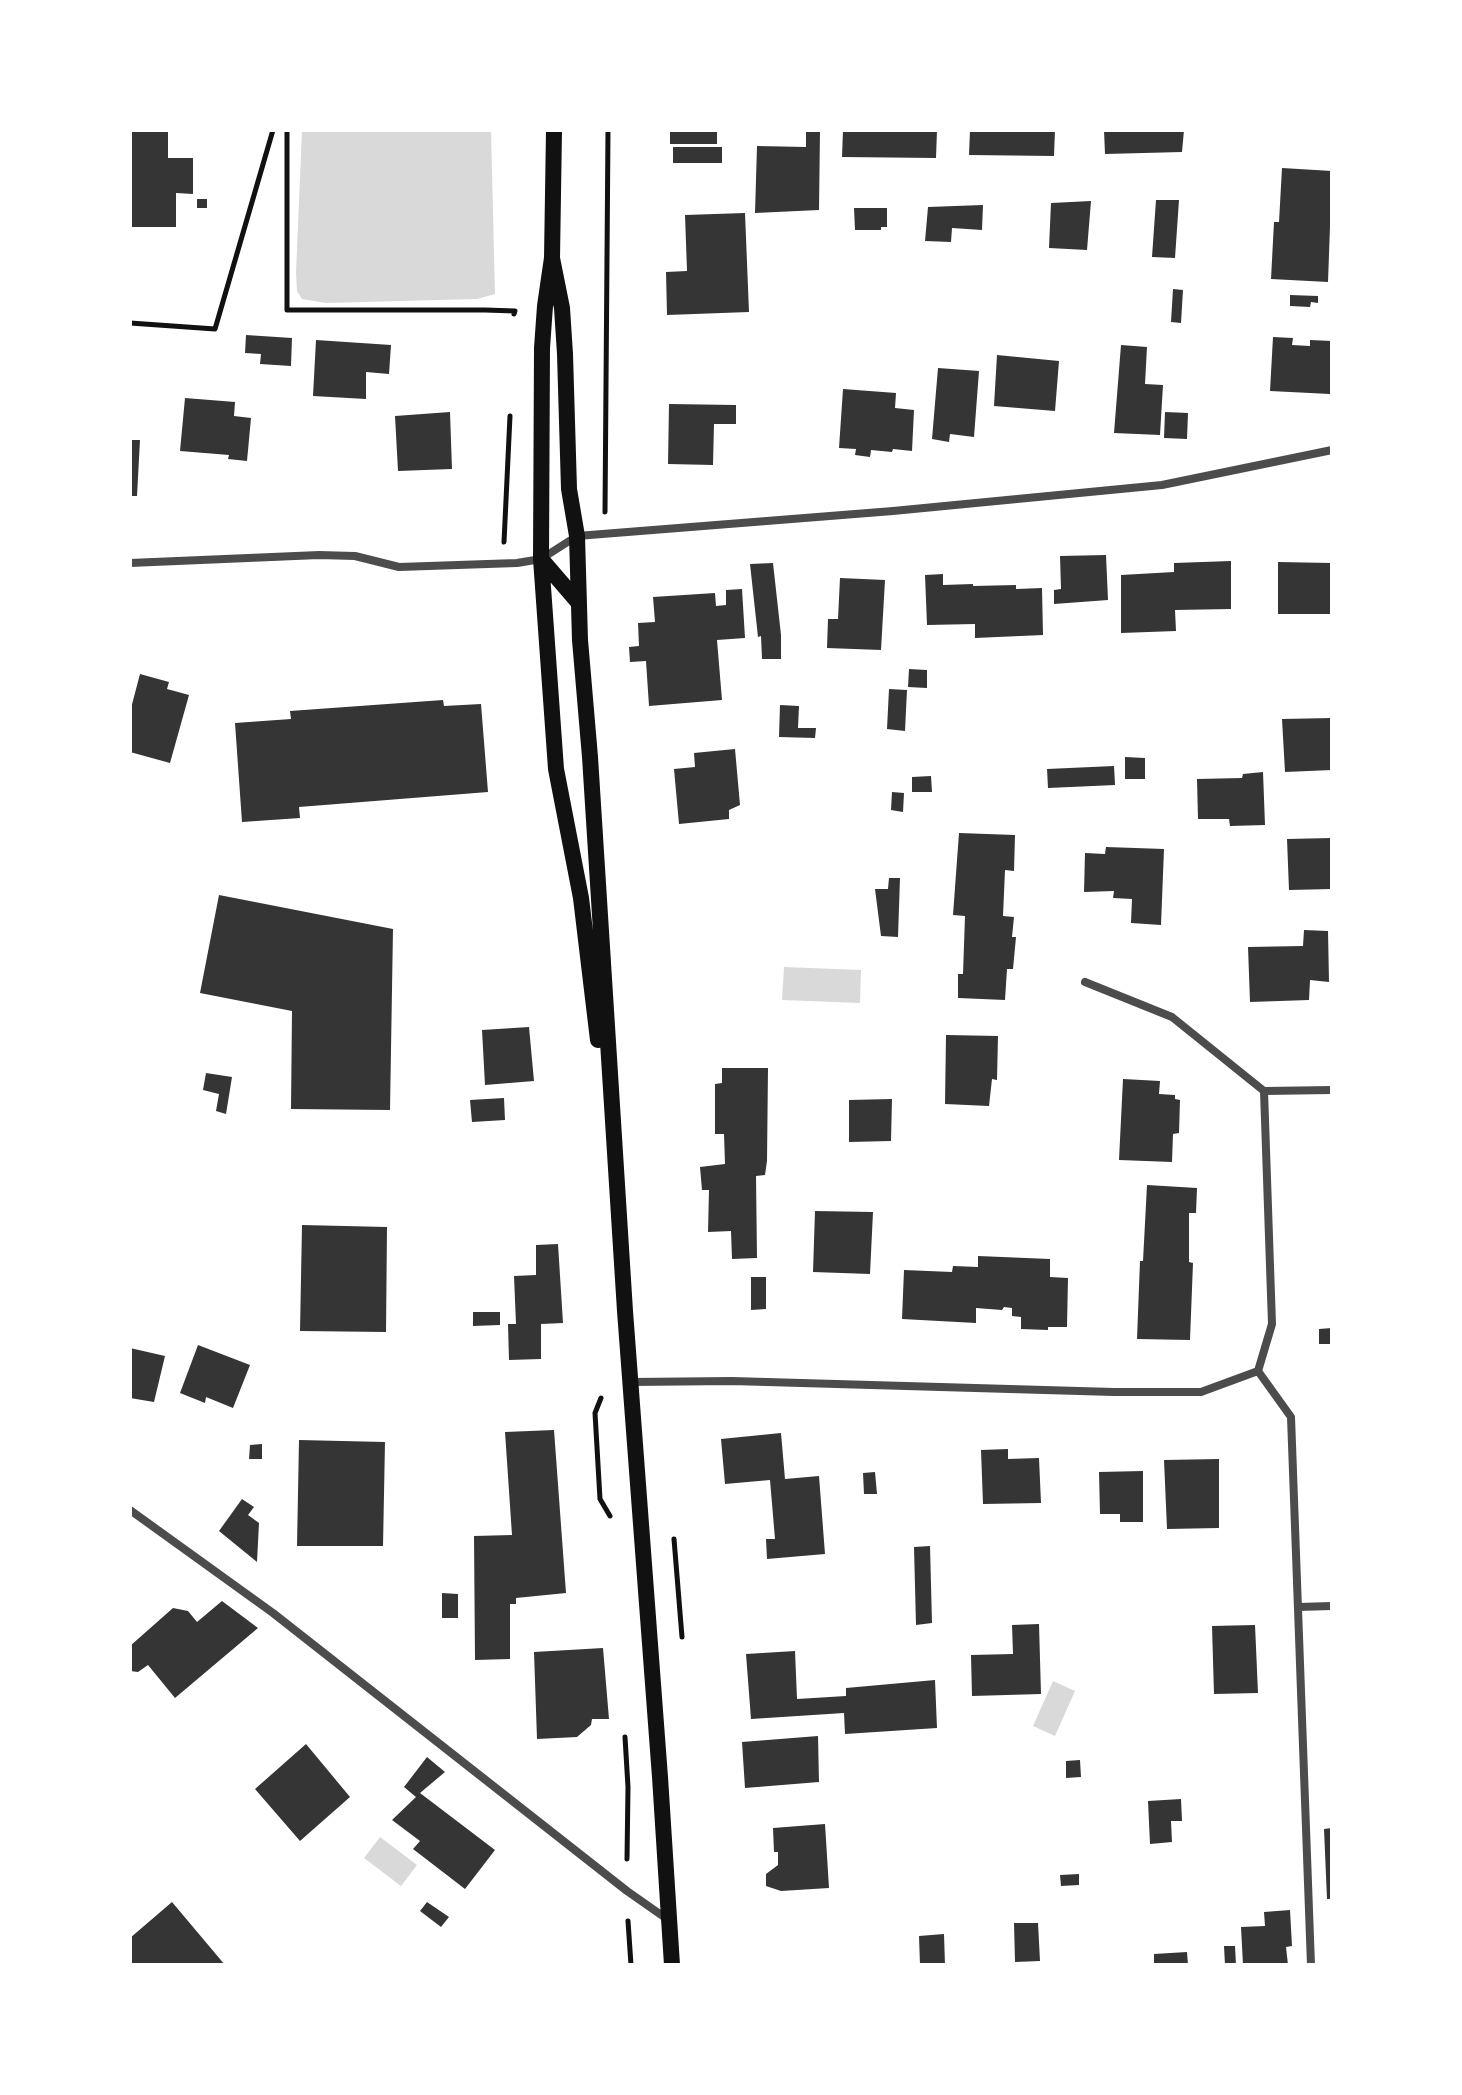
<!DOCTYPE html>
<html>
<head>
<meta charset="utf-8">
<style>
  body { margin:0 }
  #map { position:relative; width:1462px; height:2095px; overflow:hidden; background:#fff; font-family:"PT Sans",sans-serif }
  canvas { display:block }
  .frame { position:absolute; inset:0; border:132px solid #fff; pointer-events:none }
</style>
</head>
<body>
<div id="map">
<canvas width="1462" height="2095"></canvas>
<div class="frame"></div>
</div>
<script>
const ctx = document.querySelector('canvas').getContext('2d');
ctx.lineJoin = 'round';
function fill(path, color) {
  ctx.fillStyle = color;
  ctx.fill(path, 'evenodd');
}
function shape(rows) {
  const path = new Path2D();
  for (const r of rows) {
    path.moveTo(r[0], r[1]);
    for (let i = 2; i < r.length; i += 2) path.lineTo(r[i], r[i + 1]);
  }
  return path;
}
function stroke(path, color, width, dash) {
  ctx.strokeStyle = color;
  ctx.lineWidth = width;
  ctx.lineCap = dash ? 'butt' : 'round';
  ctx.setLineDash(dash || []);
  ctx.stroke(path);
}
fill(shape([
  [302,130,491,130,495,294,477,299,326,303,302,299,297,291,296,273],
  [784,967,861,970,860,1003,782,1000],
  [1053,1681,1075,1691,1055,1736,1033,1726],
  [380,1837,417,1865,401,1886,364,1858]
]), '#d9d9d9');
fill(shape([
  [130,130,168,130,168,158,193,158,193,194,176,193,176,227,130,227],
  [670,130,717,130,717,144,670,144],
  [806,130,820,130,819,210,755,213,757,146,806,147],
  [843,130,937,130,936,158,842,157],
  [970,130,1055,130,1054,156,969,155],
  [1104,130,1184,130,1182,152,1105,154],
  [673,147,722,147,722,163,673,163],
  [1282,168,1332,171,1328,282,1271,279,1274,222,1279,222],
  [197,199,207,199,207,208,197,208],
  [1156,200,1179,200,1175,258,1152,257],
  [1091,201,1087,250,1049,248,1051,203],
  [983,205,982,230,952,228,951,242,925,241,928,207],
  [854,208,887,208,887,227,881,227,881,230,855,230],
  [745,213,749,312,667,315,666,272,687,271,685,215],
  [1173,289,1183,290,1181,323,1171,322],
  [1290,295,1318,296,1318,303,1311,302,1310,307,1290,306],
  [246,335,292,338,291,366,260,364,261,354,245,353],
  [1273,337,1293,338,1292,345,1310,346,1310,340,1332,341,1330,394,1270,391],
  [316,340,391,345,389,374,366,372,366,399,313,396],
  [1121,345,1147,347,1145,384,1163,385,1160,435,1114,433],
  [997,355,1059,361,1055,411,994,406],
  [938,368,979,371,974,437,950,434,949,442,932,439],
  [843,389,896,393,895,408,914,410,912,451,893,449,892,452,871,450,870,457,855,455,856,449,839,448],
  [185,398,235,402,234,416,251,418,247,461,228,459,229,455,180,451],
  [669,404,736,405,736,424,714,424,713,465,668,464],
  [450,412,452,469,398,471,395,416],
  [1165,412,1188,413,1187,439,1164,438],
  [130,440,140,440,137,496,130,496],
  [1106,555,1108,600,1054,604,1054,590,1061,589,1060,556],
  [1231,561,1231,609,1175,610,1176,631,1121,633,1121,575,1174,572,1174,563],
  [1278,562,1332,563,1332,614,1278,614],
  [773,563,781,635,781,659,762,659,761,636,758,637,750,564],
  [943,574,943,585,973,584,973,586,1016,585,1016,589,1042,588,1043,635,975,638,975,624,927,625,925,575],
  [840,578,885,580,881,650,827,648,828,619,838,619],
  [742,589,745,638,717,640,722,700,649,706,646,661,630,662,629,647,639,646,638,623,655,622,653,597,715,593,716,606,726,605,726,590],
  [909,669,927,670,927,688,908,687],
  [140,674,169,682,167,689,189,695,170,763,130,752,130,712],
  [889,689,907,690,905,731,887,729],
  [443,700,444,706,481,704,488,792,299,807,300,818,242,822,235,723,291,719,290,711],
  [780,705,799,706,798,728,816,728,815,738,779,737],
  [1332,718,1332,770,1285,772,1282,719],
  [735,749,740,805,729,810,729,819,679,824,674,769,695,767,694,753],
  [1125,757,1145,758,1145,779,1125,779],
  [1114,766,1115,785,1048,788,1047,769],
  [1263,772,1265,825,1230,826,1229,819,1198,819,1197,779,1242,778,1243,774],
  [931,776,932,792,912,792,912,777],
  [892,792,904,793,903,812,891,810],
  [959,833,1015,835,1014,871,1005,870,1003,916,1014,917,1012,937,1016,937,1013,969,1007,969,1005,1000,958,998,958,974,963,974,965,916,953,915],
  [1332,838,1332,889,1289,890,1287,839],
  [1106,847,1164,849,1161,925,1131,923,1132,899,1113,898,1114,891,1084,892,1085,853,1105,854],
  [889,878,900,878,898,937,881,936,875,889,888,889],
  [219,895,393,929,390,1110,291,1109,292,1011,200,993],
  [1304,930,1328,931,1329,982,1310,980,1309,1000,1250,1002,1248,947,1303,946],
  [529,1027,534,1081,485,1085,482,1030],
  [946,1035,998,1036,997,1080,992,1079,989,1106,945,1104],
  [722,1068,768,1068,767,1161,765,1175,756,1176,757,1258,732,1259,731,1231,708,1232,709,1190,702,1190,700,1167,725,1164,724,1134,715,1134,715,1084,722,1083],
  [206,1073,232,1077,226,1114,216,1111,219,1094,203,1090],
  [1123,1079,1160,1081,1159,1094,1175,1095,1175,1099,1180,1100,1179,1133,1173,1134,1172,1162,1119,1160],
  [504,1098,505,1120,472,1122,470,1100],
  [892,1099,891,1141,849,1142,849,1100],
  [1147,1185,1197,1188,1196,1213,1189,1213,1189,1262,1193,1263,1190,1340,1137,1339,1140,1261,1143,1261],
  [815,1211,873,1212,870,1274,813,1272],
  [302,1225,387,1227,386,1332,300,1331],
  [558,1244,563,1323,541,1324,541,1359,509,1360,508,1324,516,1324,514,1276,536,1275,536,1245],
  [978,1256,1050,1259,1050,1277,1068,1278,1067,1327,1048,1327,1048,1330,1021,1329,1021,1317,1012,1316,1012,1308,1004,1307,1002,1310,976,1308,976,1323,902,1319,904,1270,952,1272,953,1266,978,1267],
  [751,1277,766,1277,766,1309,751,1310],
  [473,1312,500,1312,500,1325,473,1326],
  [1332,1328,1332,1344,1319,1344,1319,1329],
  [198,1345,250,1365,233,1408,206,1397,205,1403,180,1393],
  [130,1348,165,1356,154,1402,130,1398],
  [554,1430,566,1593,516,1598,516,1604,510,1604,510,1659,475,1660,474,1536,512,1535,505,1432],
  [781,1433,785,1479,819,1476,825,1554,767,1559,766,1539,775,1539,770,1480,725,1484,721,1439],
  [299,1440,385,1442,383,1546,297,1546],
  [262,1444,262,1459,249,1459,250,1445],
  [1008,1449,1008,1459,1039,1458,1041,1503,983,1504,981,1450],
  [1219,1459,1219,1528,1167,1529,1164,1460],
  [1143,1471,1143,1522,1120,1522,1120,1514,1100,1514,1099,1472],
  [875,1472,877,1494,864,1494,863,1473],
  [242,1499,254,1507,248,1515,259,1523,257,1562,219,1531],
  [930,1546,932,1623,916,1625,914,1547],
  [442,1593,458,1594,458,1618,442,1618],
  [222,1601,258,1628,175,1698,148,1665,138,1672,130,1671,130,1646,173,1608,188,1611,197,1622],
  [1039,1624,1041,1694,972,1696,971,1655,1013,1654,1012,1625],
  [1255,1625,1258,1693,1214,1694,1212,1626],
  [603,1648,609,1719,592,1719,591,1725,577,1737,537,1739,534,1652],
  [795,1651,797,1699,846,1696,846,1688,935,1680,937,1728,845,1734,844,1713,751,1719,746,1654],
  [818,1736,819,1782,745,1788,742,1742],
  [306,1744,350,1797,300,1841,255,1789],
  [427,1757,445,1772,420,1793,495,1850,465,1889,413,1849,420,1841,392,1820,416,1797,404,1787],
  [1080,1760,1081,1777,1066,1778,1066,1761],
  [1181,1799,1182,1821,1171,1821,1172,1842,1150,1844,1148,1801],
  [825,1824,829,1888,781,1891,766,1886,766,1874,778,1865,778,1852,774,1852,773,1828],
  [1332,1828,1332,1899,1327,1899,1324,1829],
  [1079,1874,1079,1885,1061,1886,1060,1875],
  [172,1902,225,1965,130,1965,130,1938],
  [427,1902,449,1917,441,1927,420,1911],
  [1290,1910,1292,1946,1286,1947,1288,1965,1243,1965,1241,1927,1265,1926,1264,1912],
  [1014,1923,1038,1923,1040,1961,1015,1962],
  [944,1934,945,1965,920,1965,919,1936],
  [1224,1946,1235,1946,1236,1965,1225,1965],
  [1187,1952,1188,1965,1154,1965,1154,1954]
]), '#353535');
stroke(shape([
  [287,130,287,310,485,310,515,311,514,314],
  [130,323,215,329,273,130],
  [605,512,608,130],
  [504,542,510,416],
  [601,1398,595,1413,600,1499,610,1516],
  [674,1539,682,1637],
  [625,1737,628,1787,627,1859],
  [628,1921,631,1965]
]), '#111', 5);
stroke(shape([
  [130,563,319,555,355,556,399,567,517,563,541,559,577,536,893,511,1162,485,1332,450],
  [1085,982,1172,1017,1264,1091,1332,1090],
  [1258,1371,1272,1324,1264,1091],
  [631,1382,732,1381,1114,1392,1201,1392,1258,1371,1291,1417,1311,1965],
  [130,1510,273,1613,627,1891,667,1919],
  [1298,1607,1332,1606]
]), '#4c4c4c', 8);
stroke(shape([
  [554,130,552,258,545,306,542,348,541,559,556,769,581,898,598,1040],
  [552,258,562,308,565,354,569,489,577,536,580,640,590,757,625,1311,660,1777,672,1965],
  [541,559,578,602]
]), '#111', 16);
</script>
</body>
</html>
